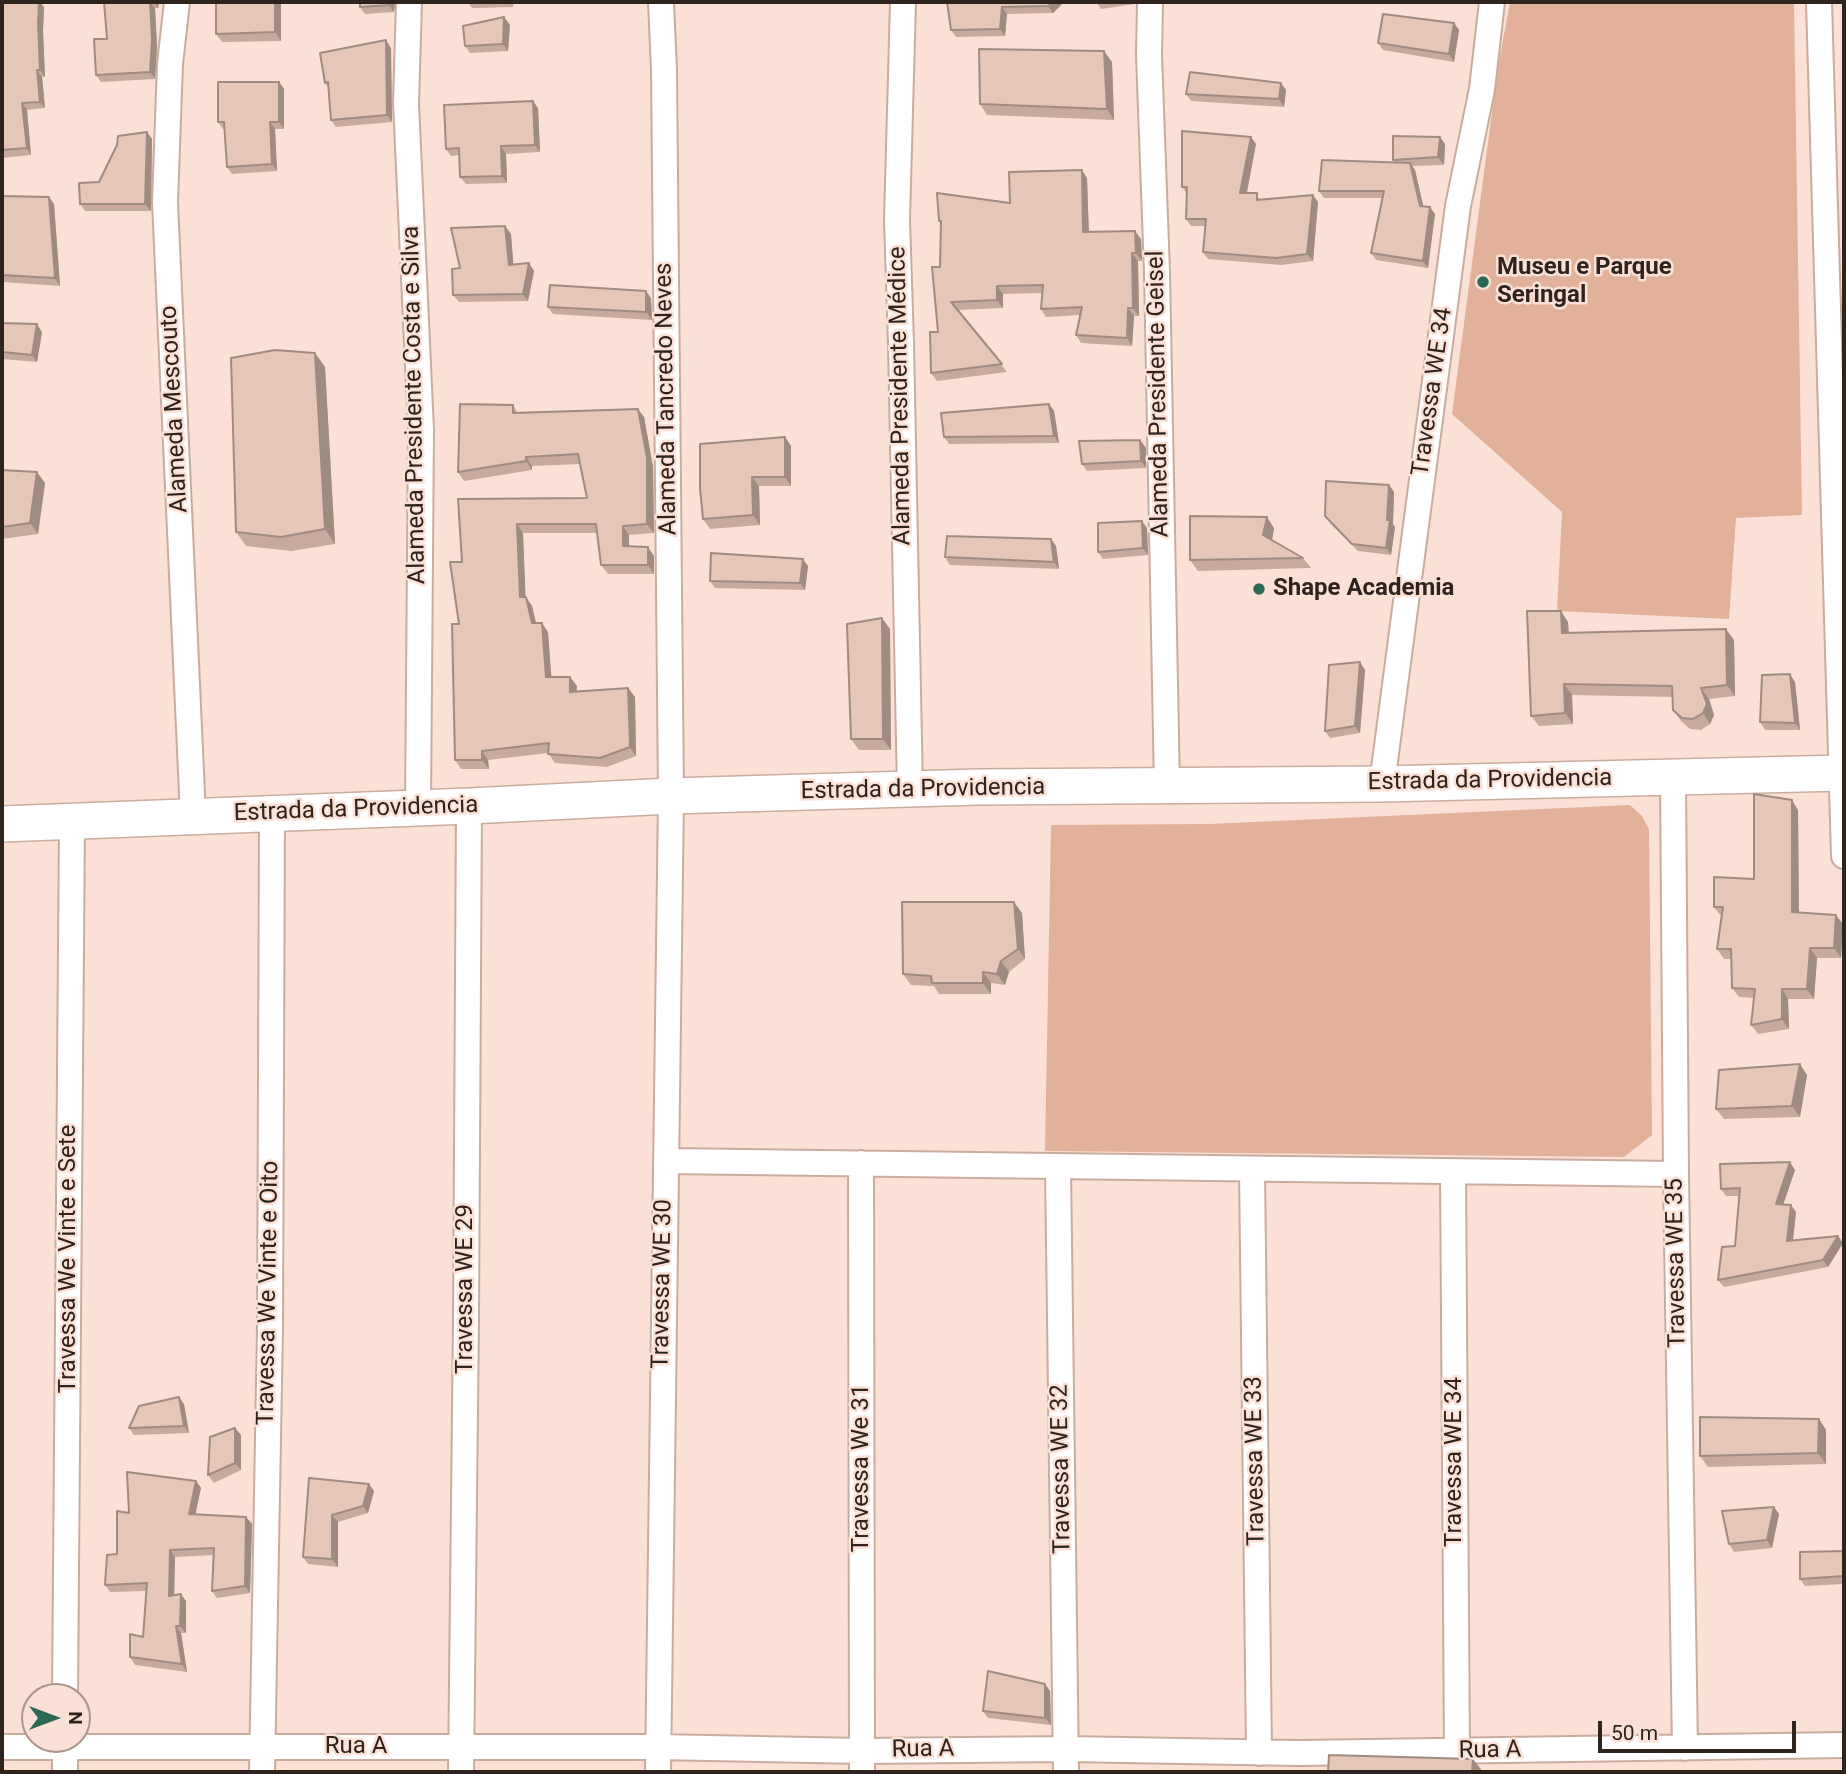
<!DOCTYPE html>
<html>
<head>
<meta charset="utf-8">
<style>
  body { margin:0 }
  #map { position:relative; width:1846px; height:1774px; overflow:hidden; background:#fbe1d5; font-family:Roboto,sans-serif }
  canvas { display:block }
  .frame { position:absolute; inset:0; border:4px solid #2e231d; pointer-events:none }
  .north { position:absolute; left:21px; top:1683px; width:70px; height:70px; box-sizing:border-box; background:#fbe1d5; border:2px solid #a9958b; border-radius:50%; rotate:90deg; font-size:19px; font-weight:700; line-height:28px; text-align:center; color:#2e231d }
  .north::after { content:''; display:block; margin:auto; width:24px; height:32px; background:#2b6955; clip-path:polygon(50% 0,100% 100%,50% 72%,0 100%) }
  .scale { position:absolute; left:1598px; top:1721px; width:198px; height:32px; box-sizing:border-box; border:4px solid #2e231d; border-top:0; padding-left:9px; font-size:21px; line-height:24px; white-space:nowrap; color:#2e231d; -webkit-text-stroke:5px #fbe1d5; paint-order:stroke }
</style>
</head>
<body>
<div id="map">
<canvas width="1846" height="1774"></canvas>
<div class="frame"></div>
<div class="north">N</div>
<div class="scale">50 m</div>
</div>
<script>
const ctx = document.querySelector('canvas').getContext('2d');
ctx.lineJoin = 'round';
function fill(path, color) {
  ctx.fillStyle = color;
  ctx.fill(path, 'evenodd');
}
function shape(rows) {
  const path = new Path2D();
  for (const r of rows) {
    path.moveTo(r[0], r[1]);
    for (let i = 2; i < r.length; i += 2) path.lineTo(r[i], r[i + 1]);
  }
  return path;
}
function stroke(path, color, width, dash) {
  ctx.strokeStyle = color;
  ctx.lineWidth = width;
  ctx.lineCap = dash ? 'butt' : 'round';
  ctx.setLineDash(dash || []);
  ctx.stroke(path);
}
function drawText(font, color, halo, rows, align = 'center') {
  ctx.font = font + ' Roboto,sans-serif';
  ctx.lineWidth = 5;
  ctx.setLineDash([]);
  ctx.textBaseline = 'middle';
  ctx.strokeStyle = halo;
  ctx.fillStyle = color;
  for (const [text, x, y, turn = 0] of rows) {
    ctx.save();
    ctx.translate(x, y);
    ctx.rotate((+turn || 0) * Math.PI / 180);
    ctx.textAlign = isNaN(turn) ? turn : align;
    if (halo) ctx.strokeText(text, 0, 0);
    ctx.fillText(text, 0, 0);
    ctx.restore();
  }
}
fill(shape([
  [1510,2,1794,2,1802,515,1736,518,1729,619,1557,611,1562,512,1452,414,1498,67],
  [1630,805,1642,816,1649,829,1652,1135,1624,1157,1045,1151,1051,825,1209,824]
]), '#e1b19a');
const street = shape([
  [177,2,170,64,165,202,193,816],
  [409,2,406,103,421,430,418,808],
  [903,2,897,220,901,344,910,790],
  [1150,2,1149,55,1157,272,1167,787],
  [1819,2,1844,856],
  [1673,777,1676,1174,1685,1748],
  [1382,784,1458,206,1482,89,1492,2],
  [666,1161,1676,1174],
  [861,1163,862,1772],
  [1058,1166,1066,1772],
  [1252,1169,1259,1753],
  [1453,1172,1457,1752],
  [65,1697,72,821],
  [2,1747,658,1747,862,1751,1066,1749,1299,1753,1844,1745],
  [65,1772,65,1739],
  [262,1772,270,1327,272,814],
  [461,1772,466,1320,469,806],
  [658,1772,671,796,664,70,661,2]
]);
const secondary = shape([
  [2,824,469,806,671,796,978,787,1382,784,1844,773]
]);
stroke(street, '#caac9e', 28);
stroke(secondary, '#caac9e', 38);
stroke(street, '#fff', 24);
stroke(secondary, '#fff', 35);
fill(shape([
  [2,2,44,7,43,31,45,77,42,77,45,108,27,110,31,155,2,158],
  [104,2,159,2,158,8,155,8,157,47,155,79,101,82,96,75,107,39],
  [281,2,281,41,222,42,216,34],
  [395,2,394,12,365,14,360,7],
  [460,2,514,2,513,7,472,8,468,3],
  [947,2,1064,2,1053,13,1007,14,1005,36,956,37,951,30],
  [1096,2,1136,2,1135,4,1101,9],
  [504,17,510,25,508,51,470,53,465,46],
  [1454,23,1459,30,1454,62,1383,50,1378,43],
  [391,48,392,122,336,127,331,120,328,87,325,83],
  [1112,62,1114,120,987,115,980,104],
  [279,82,284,89,284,129,275,129,277,171,232,174,227,167,224,129,223,129,218,122],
  [1281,83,1286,90,1284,107,1191,101,1186,94],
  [538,108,540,152,506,154,507,183,466,184,460,177,460,155,451,156,446,149],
  [147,132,152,139,151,211,85,211,80,204,99,182],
  [1256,144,1247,193,1261,199,1313,195,1318,202,1313,261,1281,265,1208,259,1203,252,1205,226,1191,226,1186,219,1187,194,1182,187],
  [1445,144,1444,165,1412,166,1415,170,1423,206,1435,214,1428,268,1376,260,1371,253,1382,198,1324,198,1319,191,1395,163,1393,160],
  [1087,178,1089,232,1141,239,1142,261,1138,261,1139,316,1134,316,1132,346,1081,343,1076,335,1080,315,1046,317,1041,309,1043,293,1003,294,1003,308,958,310,1007,372,937,381,931,373,938,332,941,224,939,221,1010,203],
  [2,196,54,204,60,286,2,282],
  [505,226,511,234,513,264,529,263,534,271,528,301,459,302,453,295,460,268],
  [651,298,652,320,553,314,548,307],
  [2,323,42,332,37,362,2,359],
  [315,353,325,367,335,544,291,551,246,546,236,532],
  [1049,404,1054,411,1059,443,949,444,944,437],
  [513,405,517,412,644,417,653,467,654,533,629,535,629,546,654,556,654,574,608,574,601,565,597,533,523,533,525,597,532,606,536,623,548,632,551,677,570,677,577,686,576,691,628,688,635,697,636,756,607,767,555,763,548,753,488,760,489,769,461,769,455,760,459,624,462,562,458,499,587,498,580,464,532,466,532,470,464,481,458,472],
  [785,437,791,446,791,486,759,486,760,525,710,529,703,519],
  [1140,440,1146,448,1146,468,1087,471,1082,464],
  [2,470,45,483,38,534,2,539],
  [1389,485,1394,492,1393,524,1395,527,1391,555,1358,551,1330,523,1325,516],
  [1147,528,1148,555,1103,559,1098,552],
  [1274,528,1272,540,1303,558,1311,568,1198,571,1190,560],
  [1051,539,1056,546,1059,569,950,565,945,557],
  [808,566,805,590,715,588,710,581],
  [1568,622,1569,633,1734,640,1735,696,1709,699,1714,715,1710,724,1701,730,1690,729,1681,721,1673,710,1673,697,1572,695,1573,724,1539,726,1531,716],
  [890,629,891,750,859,750,851,739],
  [1365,670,1360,733,1330,738,1325,731],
  [1795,682,1800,730,1765,730,1760,722],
  [1798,810,1799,912,1843,924,1841,958,1817,958,1814,999,1788,999,1789,1029,1758,1034,1751,1025,1754,998,1739,997,1732,988,1731,959,1724,959,1717,949,1721,916,1714,907,1754,879],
  [1022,913,1025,959,1009,972,1005,985,991,983,991,994,939,994,934,986,911,985,903,974],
  [1807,1075,1800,1117,1724,1119,1716,1109],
  [1795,1170,1783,1204,1796,1212,1793,1240,1838,1236,1843,1243,1828,1267,1724,1287,1718,1280,1735,1246,1739,1196,1726,1196,1721,1189],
  [184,1404,189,1433,134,1435,129,1428],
  [1819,1419,1826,1430,1826,1464,1708,1467,1700,1456],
  [235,1428,241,1435,241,1470,214,1483,208,1475],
  [309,1478,374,1491,368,1513,338,1522,338,1567,308,1564,303,1557],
  [196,1481,201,1488,195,1514,246,1517,252,1524,250,1593,217,1598,212,1591,213,1555,175,1557,174,1595,186,1601,186,1633,181,1633,187,1672,135,1665,130,1657,143,1637,146,1591,110,1592,105,1585,117,1554,129,1513],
  [1774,1507,1779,1514,1772,1548,1734,1552,1729,1544],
  [1844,1551,1844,1584,1805,1586,1800,1579],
  [1045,1684,1050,1691,1051,1725,988,1718,983,1711]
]), '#c5aa9d');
fill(shape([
  [39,2,40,2,44,7,43,31,45,77,40,70,38,24],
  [150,2,155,8,157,47,155,79,150,72],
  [154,2,159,2,158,8],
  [275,2,281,2,281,41,275,32],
  [389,2,395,2,394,12,389,5],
  [1052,2,1064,2,1053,13,1048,6],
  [1002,7,1007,14,1005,36,1000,29],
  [504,17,510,25,508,51,503,44],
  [1454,23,1459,30,1454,62,1449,54],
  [386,40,391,48,392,122,387,115],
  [1104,51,1112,62,1114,120,1107,109],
  [37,70,42,77,45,108,40,102],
  [279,82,284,89,284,129,279,122],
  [1281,83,1286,90,1284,107,1279,99],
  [533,101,538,108,540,152,535,145],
  [22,103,27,110,31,155,27,148],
  [270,122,275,129,277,171,272,164],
  [147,132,152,139,151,211,145,204],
  [1251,137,1256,144,1245,201,1240,193],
  [1440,137,1445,144,1444,165,1438,157],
  [501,146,506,154,507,183,502,176],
  [1410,163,1415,170,1425,213,1420,206],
  [1082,170,1087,178,1089,240,1083,232],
  [1313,195,1318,202,1313,261,1307,254],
  [49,197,54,204,60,286,55,278],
  [1430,207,1435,214,1428,268,1423,261],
  [505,226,511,234,514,272,509,265],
  [1135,231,1141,239,1142,261,1136,253],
  [1132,253,1138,261,1139,316,1133,308],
  [529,263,534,271,528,301,523,294],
  [997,286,1003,294,1003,308,997,300],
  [646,291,651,298,652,320,646,312],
  [1128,308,1134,316,1132,346,1127,338],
  [37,324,42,332,37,362,32,355],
  [315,353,325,367,335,544,325,529],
  [1049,404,1054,411,1059,443,1054,436],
  [638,409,644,417,653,467,654,533,647,524],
  [785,437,791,446,791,486,785,477],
  [1140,440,1146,448,1146,468,1141,461],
  [526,457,532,466,532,470,526,461],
  [37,472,45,483,38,534,30,523],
  [752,477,759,486,760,525,753,515],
  [1389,485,1394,492,1393,524,1395,527,1391,555,1386,548],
  [1267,517,1274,528,1271,546,1263,535],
  [1142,521,1147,528,1148,555,1143,548],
  [517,524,523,533,526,606,520,597],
  [623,526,629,535,629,554,623,546],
  [1051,539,1056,546,1059,569,1054,562],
  [648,547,654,556,654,574,648,565],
  [803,559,808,566,805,590,800,583],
  [526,597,532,606,538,632,532,623],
  [1561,611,1568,622,1569,644,1562,633],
  [882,618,890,629,891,750,883,739],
  [542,623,548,632,552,685,546,677],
  [1726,629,1734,640,1735,696,1727,685],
  [1360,662,1365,670,1360,733,1355,726],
  [1790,674,1795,682,1800,730,1795,723],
  [570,677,577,686,576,701,570,692],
  [1564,684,1572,695,1573,724,1565,713],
  [628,688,635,697,636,756,630,747],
  [1701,688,1709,699,1714,715,1710,724,1703,713],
  [482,751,488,760,489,769,482,760],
  [1792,800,1798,810,1799,921,1792,912],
  [1014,902,1022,913,1025,959,1018,949],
  [1836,915,1843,924,1841,958,1834,948],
  [1810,948,1817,958,1814,999,1807,989],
  [1001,961,1009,972,1005,985,997,974],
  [983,972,991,983,991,994,983,983],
  [1782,989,1788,999,1789,1029,1782,1019],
  [1800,1064,1807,1075,1800,1117,1792,1106],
  [1790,1162,1795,1170,1781,1211,1776,1204],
  [1791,1205,1796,1212,1792,1248,1787,1241],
  [1838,1236,1843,1243,1828,1267,1823,1260],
  [179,1397,184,1404,189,1433,184,1426],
  [1819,1419,1826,1430,1826,1464,1818,1453],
  [235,1428,241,1435,241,1470,235,1463],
  [196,1481,201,1488,194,1521,189,1514],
  [369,1484,374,1491,368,1513,363,1506],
  [1774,1507,1779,1514,1772,1548,1767,1540],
  [332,1515,338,1522,338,1567,332,1559],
  [246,1517,252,1524,250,1593,245,1586],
  [170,1550,175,1557,174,1603,169,1596],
  [181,1594,186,1601,186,1633,180,1626],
  [176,1626,181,1633,187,1672,182,1664],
  [1045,1684,1050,1691,1051,1725,1045,1718],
  [1473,1759,1483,1772,1472,1772]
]), '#a08b80');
const building = shape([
  [2,2,39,2,38,24,40,70,37,70,40,102,22,103,27,148,2,150,2,2],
  [104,2,150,2,152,40,150,72,96,75,94,39,107,39,104,2],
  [216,2,275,2,275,32,216,34,216,2],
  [360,2,389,2,389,5,360,7,360,2],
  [947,2,1052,2,1048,6,1002,7,1000,29,951,30,947,2],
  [1383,14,1454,23,1449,54,1378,43,1383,14],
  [504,17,503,44,465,46,463,26,504,17],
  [386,40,387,115,331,120,328,82,325,83,320,53,386,40],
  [979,49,1104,51,1107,109,980,104,979,49],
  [1190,72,1281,83,1279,99,1186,94,1190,72],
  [218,82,279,82,279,122,270,122,272,164,227,167,224,122,218,122,218,82],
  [533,101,535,145,501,146,502,176,460,177,459,148,446,149,444,105,533,101],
  [1182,131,1251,137,1240,193,1257,193,1257,200,1313,195,1307,254,1276,258,1203,252,1206,219,1186,219,1187,187,1182,187,1182,131],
  [147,132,145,204,80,204,79,183,99,182,117,145,118,136,147,132],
  [1393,136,1440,137,1438,157,1393,160,1393,136],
  [1322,160,1410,163,1420,206,1430,207,1423,261,1371,253,1384,191,1319,191,1322,160],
  [1082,170,1083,232,1135,231,1136,253,1132,253,1133,308,1128,308,1127,338,1076,335,1082,307,1041,309,1043,285,997,286,997,300,951,302,1002,364,931,373,930,332,938,332,932,267,940,267,941,221,939,221,937,193,1010,203,1009,172,1082,170],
  [2,196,49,197,55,278,2,275,2,196],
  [505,226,509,265,529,263,523,294,453,295,452,269,460,268,451,228,505,226],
  [550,285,646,291,646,312,548,307,550,285],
  [2,323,37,324,32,355,2,352,2,323],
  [275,350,315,353,325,529,281,537,236,532,231,358,275,350],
  [460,404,513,405,513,413,638,409,647,458,647,524,623,526,623,546,648,547,648,565,601,565,596,524,517,524,520,597,526,597,532,623,542,623,546,677,570,677,570,692,628,688,630,747,600,758,548,754,549,743,482,751,482,760,455,760,452,624,459,624,450,562,462,562,458,499,587,498,578,454,526,457,526,461,458,472,460,404],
  [1049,404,1054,436,944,437,941,413,1049,404],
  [785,437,785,477,752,477,753,515,703,519,700,488,700,444,785,437],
  [1140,440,1141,461,1082,464,1079,441,1140,440],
  [2,470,37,472,30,523,2,527,2,470],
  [1326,481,1389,485,1387,520,1390,520,1386,548,1352,544,1325,516,1326,481],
  [1190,516,1267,517,1263,535,1303,558,1190,560,1190,516],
  [1142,521,1143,548,1098,552,1098,523,1142,521],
  [947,536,1051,539,1054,562,945,557,947,536],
  [711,553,803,559,800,583,710,581,711,553],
  [1527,611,1561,611,1562,633,1726,629,1727,685,1701,688,1707,704,1703,713,1693,719,1682,718,1673,710,1672,686,1564,684,1565,713,1531,716,1527,611],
  [882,618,883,739,851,739,847,624,882,618],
  [1360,662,1355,726,1325,731,1329,665,1360,662],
  [1790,674,1795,723,1760,722,1762,675,1790,674],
  [1754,794,1792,800,1792,912,1836,915,1834,948,1810,948,1807,989,1782,989,1782,1019,1751,1025,1755,989,1732,988,1731,949,1717,949,1723,907,1714,907,1714,877,1754,879,1754,794],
  [902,902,1014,902,1018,949,1001,961,997,974,983,972,983,983,932,983,931,976,903,974,902,902],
  [1800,1064,1792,1106,1716,1109,1719,1070,1800,1064],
  [1790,1162,1776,1204,1791,1205,1787,1241,1838,1236,1823,1260,1718,1280,1722,1247,1735,1246,1740,1188,1721,1189,1720,1164,1790,1162],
  [179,1397,184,1426,129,1428,139,1406,179,1397],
  [1700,1417,1819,1419,1818,1453,1700,1456,1700,1417],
  [235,1428,235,1463,208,1475,210,1437,235,1428],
  [127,1472,196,1481,189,1514,246,1517,245,1586,212,1591,214,1548,170,1550,169,1596,181,1594,180,1626,176,1626,182,1664,130,1657,130,1634,143,1637,147,1583,105,1585,107,1555,117,1554,117,1511,129,1513,127,1472],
  [309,1478,369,1484,363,1506,332,1515,332,1559,303,1557,309,1478],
  [1774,1507,1767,1540,1729,1544,1722,1511,1774,1507],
  [1844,1551,1844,1576,1800,1579,1800,1552,1844,1551],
  [988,1671,1045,1684,1045,1718,983,1711,988,1671],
  [1329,1755,1473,1759,1472,1772,1328,1772,1329,1755]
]);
fill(building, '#e5c6b7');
stroke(building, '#a08b80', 2);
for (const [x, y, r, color] of [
  [1483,282,7,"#2b6955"],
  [1259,589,7,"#2b6955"]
]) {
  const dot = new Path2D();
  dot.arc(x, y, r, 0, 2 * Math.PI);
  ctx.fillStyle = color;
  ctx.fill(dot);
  stroke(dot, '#fbe1d5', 2.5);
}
drawText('bold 24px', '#2e231d', '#fbe1d5', [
  ["Museu e Parque",1497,268],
  ["Seringal",1497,296],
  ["Shape Academia",1273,589]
], 'left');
drawText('24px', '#2e231d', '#fbe1d5', [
  ["Travessa WE 34",1433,392,-82],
  ["Alameda Presidente Geisel",1159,394,-91],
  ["Alameda Presidente Médice",901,396,-91],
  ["Alameda Tancredo Neves",667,399,-91],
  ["Alameda Presidente Costa e Silva",415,405,-91],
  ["Alameda Mescouto",175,409,-93],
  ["Estrada da Providencia",1490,781,-1],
  ["Estrada da Providencia",923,790,-1],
  ["Estrada da Providencia",356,810,-2],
  ["Travessa We Vinte e Sete",69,1259,-90],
  ["Travessa WE 35",1677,1263,-91],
  ["Travessa WE 30",663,1284,-89],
  ["Travessa WE 29",466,1289,-90],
  ["Travessa We Vinte e Oito",269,1293,-89],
  ["Travessa WE 33",1256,1461,-91],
  ["Travessa WE 34",1455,1462,-90],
  ["Travessa We 31",862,1468,-90],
  ["Travessa WE 32",1062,1469,-91],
  ["Rua A",356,1747],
  ["Rua A",923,1750,-1],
  ["Rua A",1490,1751,-1]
]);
</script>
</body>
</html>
